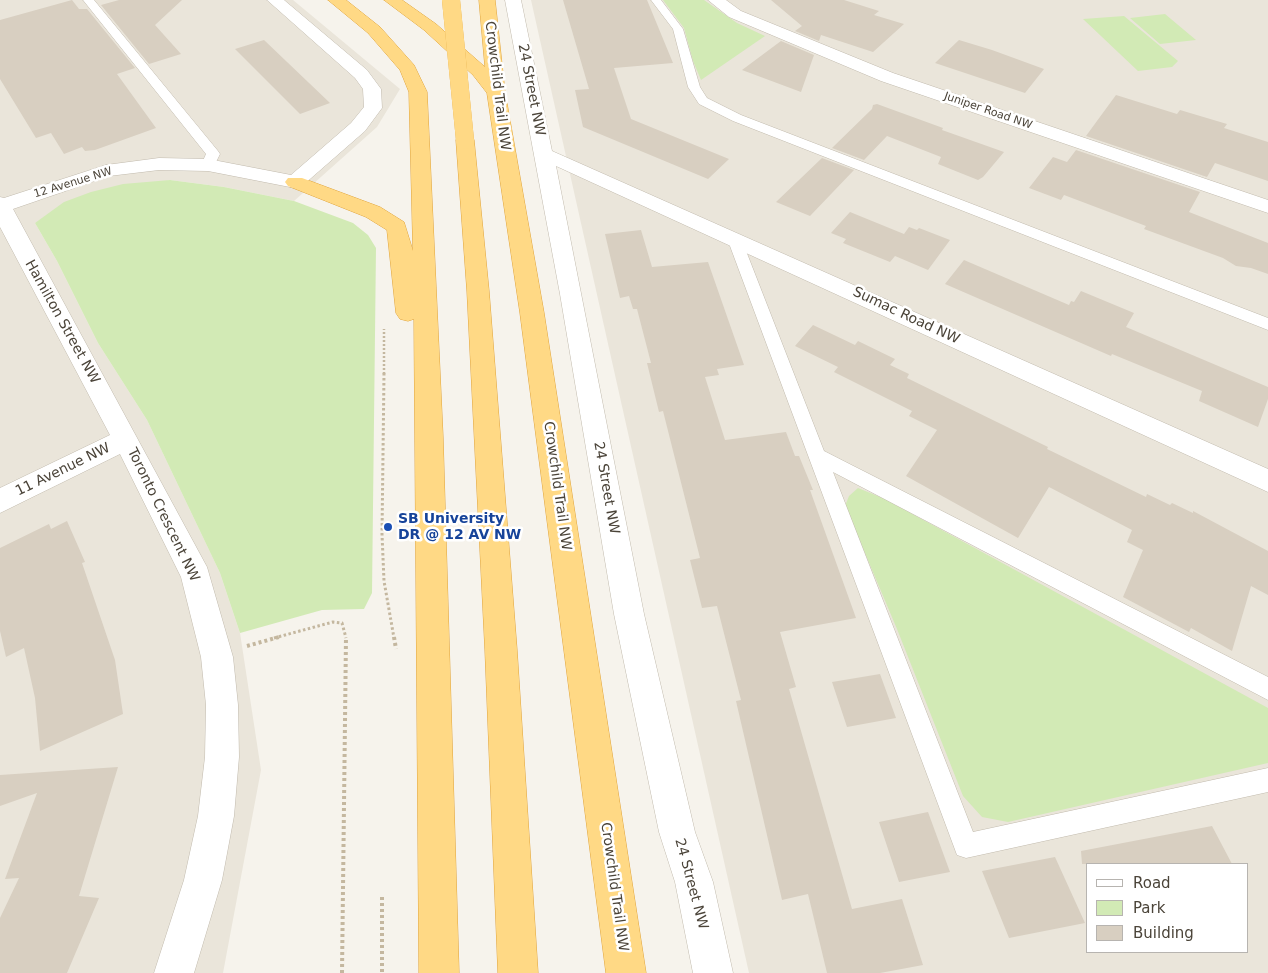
<!DOCTYPE html>
<html>
<head>
<meta charset="utf-8">
<style>
  body { margin:0 }
  #map { position:relative; width:1268px; height:973px; overflow:hidden; background:#f6f3ec; font-family:"DejaVu Sans",sans-serif }
  canvas { display:block }
  .legend { position:absolute; left:1086px; top:863px; width:162px; height:90px; box-sizing:border-box; background:#fff; border:1px solid #b7b4b0; margin:0; padding:6px 9px; list-style:none; font-size:15px; color:#4b4439 }
  .legend li { display:flex; align-items:center; gap:10px; height:25px }
  .legend b { width:25px; border:1px solid #b7b4b0 }
</style>
</head>
<body>
<div id="map">
<canvas width="1268" height="973"></canvas>
<ul class="legend">
<li><b style="height:6px;background:#fff"></b>Road</li>
<li><b style="height:14px;background:#d2eab5"></b>Park</li>
<li><b style="height:14px;background:#d8cfc1"></b>Building</li>
</ul>
</div>
<script>
const ctx = document.querySelector('canvas').getContext('2d');
ctx.lineJoin = 'round';
function fill(path, color) {
  ctx.fillStyle = color;
  ctx.fill(path, 'evenodd');
}
function shape(rows) {
  const path = new Path2D();
  for (const r of rows) {
    path.moveTo(r[0], r[1]);
    for (let i = 2; i < r.length; i += 2) path.lineTo(r[i], r[i + 1]);
  }
  return path;
}
function stroke(path, color, width, dash) {
  ctx.strokeStyle = color;
  ctx.lineWidth = width;
  ctx.lineCap = dash ? 'butt' : 'round';
  ctx.setLineDash(dash || []);
  ctx.stroke(path);
}
function drawText(font, color, halo, rows, align = 'center') {
  ctx.font = font + ' "DejaVu Sans",sans-serif';
  ctx.lineWidth = 5;
  ctx.setLineDash([]);
  ctx.textBaseline = 'middle';
  ctx.strokeStyle = halo;
  ctx.fillStyle = color;
  for (const [text, x, y, turn = 0] of rows) {
    ctx.save();
    ctx.translate(x, y);
    ctx.rotate((+turn || 0) * Math.PI / 180);
    ctx.textAlign = isNaN(turn) ? turn : align;
    if (halo) ctx.strokeText(text, 0, 0);
    ctx.fillText(text, 0, 0);
    ctx.restore();
  }
}
fill(shape([
  [0,0,293,0,400,89,377,127,294,201,224,187,170,180,35,223,57,261,98,343,147,420,220,573,240,633,261,770,223,973,0,973],
  [531,0,1268,0,1268,973,749,973],
  [1087,864,1247,864,1247,952,1087,952]
]), '#eae5da');
fill(shape([
  [663,0,704,0,737,23,765,36,701,80,693,61,684,28],
  [1165,14,1196,40,1160,44,1130,18],
  [1124,16,1178,61,1172,67,1138,71,1083,19],
  [170,180,224,187,294,201,353,223,368,235,376,248,372,593,364,609,322,610,240,633,220,573,147,420,98,343,57,261,35,223,64,202,91,192,123,184],
  [858,488,885,499,1268,708,1268,763,1008,822,982,817,963,796,897,629,845,506,849,496]
]), '#d2eab5');
fill(shape([
  [72,0,79,9,87,9,135,68,117,74,156,128,95,150,85,151,82,147,64,154,51,133,36,138,0,79,0,20],
  [119,0,182,0,155,25,181,54,149,64,101,5],
  [563,0,647,0,673,63,614,68,631,119,729,159,708,179,583,127,575,90,589,89],
  [771,0,844,0,879,11,874,15,904,24,873,52,821,35,819,41,795,31,802,26],
  [264,40,330,103,300,114,235,49],
  [959,40,992,50,1044,69,1025,93,935,63],
  [781,41,814,55,801,92,742,70],
  [1116,95,1177,114,1180,110,1227,124,1224,128,1268,142,1268,181,1215,163,1207,177,1086,136],
  [877,104,943,128,942,130,1004,152,983,177,978,180,938,164,941,157,887,136,864,160,832,148,872,109,873,105],
  [1076,150,1200,192,1189,212,1268,243,1268,274,1251,268,1236,266,1223,258,1144,229,1146,226,1064,195,1061,200,1029,188,1053,157,1067,162],
  [822,158,854,170,810,216,776,202],
  [850,212,904,234,909,227,917,230,919,228,950,240,928,270,895,256,890,262,843,243,846,239,831,233],
  [641,230,652,267,708,262,744,365,717,369,719,375,705,377,725,440,786,432,795,456,799,456,813,490,810,490,856,618,780,632,796,687,789,689,852,909,902,899,923,965,880,973,827,973,808,894,782,900,736,701,741,700,717,606,702,608,690,560,700,558,663,411,659,412,647,363,651,363,637,309,633,309,629,296,620,298,605,234],
  [964,260,1069,305,1071,301,1074,302,1081,291,1134,313,1126,327,1268,387,1268,399,1258,427,1199,401,1202,391,1112,354,1111,356,945,284],
  [813,325,855,345,858,341,895,359,890,365,909,374,907,378,1048,447,1047,449,1146,497,1147,494,1170,505,1172,503,1193,513,1193,511,1268,551,1268,595,1251,586,1232,651,1191,628,1189,632,1123,597,1143,550,1127,542,1132,530,1049,487,1018,538,906,476,937,430,909,416,912,411,834,372,838,367,795,346],
  [67,521,85,562,82,563,115,660,123,714,40,751,35,698,24,648,6,657,0,631,0,548,49,524,51,529],
  [880,674,896,718,847,727,832,682],
  [118,767,79,896,99,898,67,973,0,973,0,918,19,878,5,879,37,793,0,806,0,775],
  [928,812,950,872,899,882,879,822],
  [1212,826,1232,864,1082,864,1081,851],
  [1055,857,1085,923,1009,938,982,871]
]), '#d8cfc1');
const service = shape([
  [83,0,94,0,218,151,220,154,213,168,203,168,201,165,206,154,83,0],
  [651,0,661,0,683,29,700,87,707,98,741,115,1268,318,1268,330,733,121,699,104,688,87,673,29,651,0],
  [734,233,741,238,824,451,1268,677,1268,700,833,472,973,832,1268,768,1268,792,966,858,957,855,727,238,734,233]
]);
const minor = shape([
  [267,0,284,0,367,70,381,89,382,108,365,131,302,186,295,188,208,171,159,170,109,176,13,209,207,567,233,657,238,705,239,757,234,816,222,880,194,973,154,973,184,880,198,816,205,757,206,705,201,657,181,577,120,454,0,513,0,488,110,435,0,227,0,197,4,198,106,165,159,158,208,159,291,175,351,123,364,107,363,89,355,78,267,0],
  [505,0,521,0,552,151,1268,469,1268,492,556,166,644,614,695,832,713,882,733,973,693,973,675,882,659,832,614,614,560,294,505,0],
  [708,0,726,0,741,11,893,73,1268,200,1268,213,881,81,729,17,708,0]
]);
const trunk = shape([
  [328,0,346,0,380,27,414,65,427,92,443,437,459,973,419,973,414,319,408,321,400,319,396,313,387,230,366,217,288,186,285,182,288,178,302,178,380,207,404,222,413,251,409,92,400,70,368,33,328,0],
  [384,0,402,0,436,24,485,67,479,0,495,0,505,92,544,313,646,973,606,973,520,313,487,93,473,75,424,30,384,0],
  [465,134,472,136,474,140,489,291,517,650,538,973,498,973,485,650,467,291,456,140,458,136,465,134]
]);
stroke(service, '#c2bbae', 1);
stroke(minor, '#c2bbae', 1);
stroke(trunk, '#e0a43c', 1);
stroke(shape([
  [384,374,384,329]
]), '#c4b79f', 2.5, [2, 2]);
stroke(shape([
  [384,373,382,534,384,581,394,638],
  [274,638,333,622,342,623,346,638]
]), '#c4b79f', 3, [2.5, 2.5]);
stroke(shape([
  [394,637,396,649],
  [247,646,279,637],
  [382,897,382,973],
  [342,973,346,637]
]), '#c4b79f', 4, [3, 3]);
fill(service, '#fff');
fill(minor, '#fff');
fill(trunk, '#ffd985');
const trunkBridge = shape([
  [451,0,465,140]
]);
stroke(trunkBridge, '#e0a43c', 18, []);
stroke(trunkBridge, '#ffd985', 18);
for (const [x, y, r, color] of [
  [388,527,5,"#1a4fb4"]
]) {
  const dot = new Path2D();
  dot.arc(x, y, r, 0, 2 * Math.PI);
  ctx.fillStyle = color;
  ctx.fill(dot);
  stroke(dot, '#fff', 2);
}
drawText('11px', '#4b4439', '#fff', [
  ["Juniper Road NW",988,111,19],
  ["12 Avenue NW",73,183,-17]
]);
drawText('14px', '#4b4439', '#fff', [
  ["Crowchild Trail NW",497,86,83],
  ["24 Street NW",531,90,79],
  ["Sumac Road NW",906,316,25],
  ["Hamilton Street NW",62,322,61],
  ["11 Avenue NW",63,470,-26],
  ["Crowchild Trail NW",557,486,82],
  ["24 Street NW",606,488,80],
  ["Toronto Crescent NW",163,515,64],
  ["24 Street NW",691,884,75],
  ["Crowchild Trail NW",614,887,82]
]);
drawText('bold 14px', '#164399', '#fff', [
  ["SB University",398,519],
  ["DR @ 12 AV NW",398,535]
], 'left');
</script>
</body>
</html>
